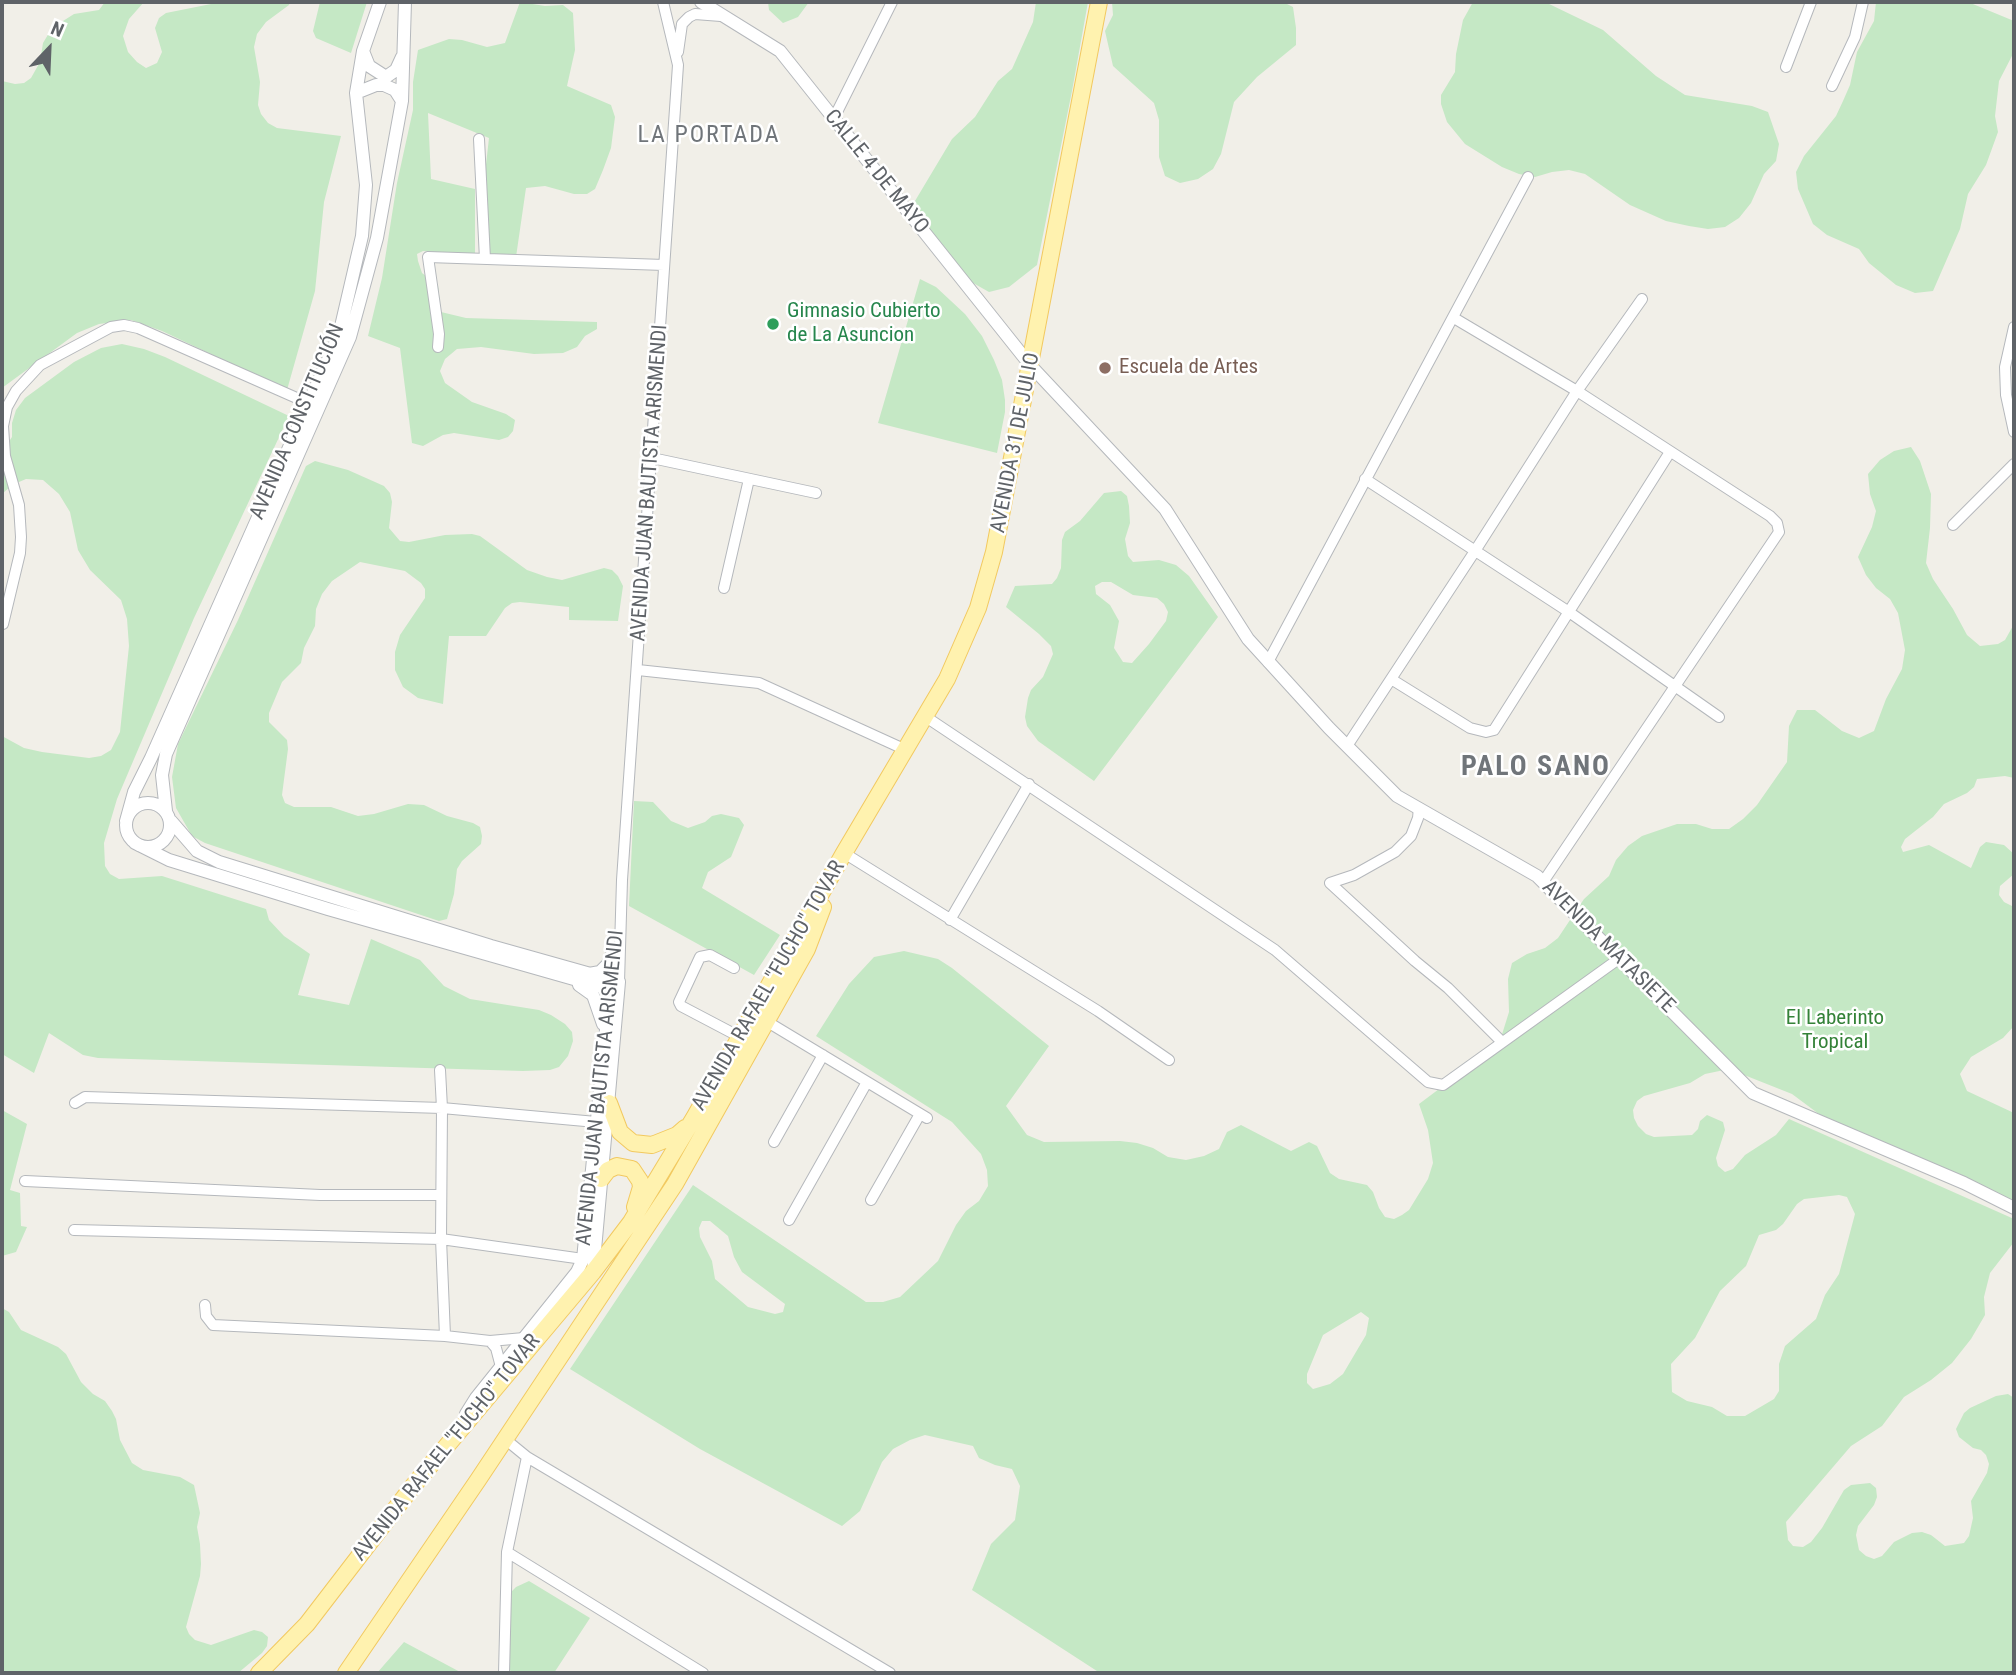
<!DOCTYPE html>
<html>
<head>
<meta charset="utf-8">
<style>
  body { margin:0 }
  #map { position:relative; width:2016px; height:1675px; overflow:hidden; background:#f1efe8; font-family:"Roboto Condensed",sans-serif }
  canvas { display:block }
  .frame { position:absolute; inset:0; border:4px solid #5f6368; pointer-events:none }
  .north { position:absolute; left:14px; top:14px; width:70px; height:70px; -webkit-text-stroke:5px #fff; paint-order:stroke; rotate:23deg; font-size:19px; font-weight:700; line-height:28px; text-align:center; color:#5f6368 }
  .north::after { content:''; display:block; margin:auto; width:24px; height:32px; background:#5f6368; clip-path:polygon(50% 0,100% 100%,50% 72%,0 100%) }
</style>
</head>
<body>
<div id="map">
<canvas width="2016" height="1675"></canvas>
<div class="frame"></div>
<div class="north">N</div>
</div>
<script>
const ctx = document.querySelector('canvas').getContext('2d');
ctx.lineJoin = 'round';
function fill(path, color) {
  ctx.fillStyle = color;
  ctx.fill(path, 'evenodd');
}
function shape(rows) {
  const path = new Path2D();
  for (const r of rows) {
    if (r.length === 3) {
      path.moveTo(r[0] + r[2], r[1]);
      path.arc(r[0], r[1], r[2], 0, 2 * Math.PI);
      continue;
    }
    path.moveTo(r[0], r[1]);
    for (let i = 2; i < r.length; i += 2) path.lineTo(r[i], r[i + 1]);
  }
  return path;
}
function stroke(path, color, width, dash) {
  ctx.strokeStyle = color;
  ctx.lineWidth = width;
  ctx.lineCap = dash ? 'butt' : 'round';
  ctx.setLineDash(dash || []);
  ctx.stroke(path);
}
function drawText(font, color, halo, rows, align = 'center') {
  ctx.font = font + ' "Roboto Condensed",sans-serif';
  ctx.lineWidth = 5;
  ctx.setLineDash([]);
  ctx.textBaseline = 'middle';
  ctx.strokeStyle = halo;
  ctx.fillStyle = color;
  for (const [text, x, y, turn = 0] of rows) {
    ctx.save();
    ctx.translate(x, y);
    ctx.rotate((+turn || 0) * Math.PI / 180);
    ctx.textAlign = isNaN(turn) ? turn : align;
    if (halo) ctx.strokeText(text, 0, 0);
    ctx.fillText(text, 0, 0);
    ctx.restore();
  }
}
fill(shape([
  [105,2,144,2,129,19,123,36,128,52,137,62,146,68,157,63,162,52,155,28,159,18,166,13,216,3,290,2,289,5,266,22,257,34,254,47,260,82,258,105,261,114,268,123,277,128,341,136,324,202,315,291,287,390,162,331,131,320,99,324,77,333,2,388,2,81,15,84,24,83,31,78,40,62,43,43,52,28,74,14,99,10],
  [320,2,367,2,351,53,316,38,313,31],
  [520,2,545,6,563,5,573,13,575,50,567,86,611,105,615,117,611,148,603,170,595,189,587,194,574,194,545,186,526,188,516,257,497,258,488,252,484,182,489,138,428,113,431,179,475,189,475,255,423,251,417,254,418,261,422,273,438,285,441,312,466,318,597,322,597,329,585,336,577,347,563,353,534,354,481,347,457,349,445,359,440,371,445,383,472,402,506,414,515,420,513,431,508,437,499,440,454,433,443,435,423,446,412,443,400,348,368,336,382,278,397,183,413,110,413,82,418,50,449,39,462,40,487,47,505,43],
  [768,2,809,2,798,17,783,23,769,10],
  [1036,2,1088,2,1072,91,1037,265,1009,287,989,292,966,279,909,211,952,139,975,117,998,81,1012,69,1033,22],
  [1112,2,1283,2,1293,7,1296,28,1296,45,1257,77,1234,102,1221,154,1213,169,1198,179,1180,183,1165,176,1159,157,1159,120,1154,103,1113,66,1105,31,1113,15],
  [1473,2,1545,2,1603,30,1656,76,1685,95,1752,106,1768,112,1779,144,1776,161,1764,174,1751,203,1739,218,1725,227,1708,229,1689,226,1666,221,1630,205,1585,174,1569,170,1552,172,1535,177,1519,174,1502,167,1465,144,1447,122,1441,104,1441,95,1455,72,1456,54,1463,20],
  [1876,2,1968,2,2014,21,2014,52,1999,81,1995,116,1998,132,1986,165,1968,194,1960,229,1933,291,1915,293,1896,285,1869,263,1859,249,1827,235,1813,224,1798,189,1796,172,1804,156,1836,116,1843,101,1850,85,1857,52,1874,21],
  [920,279,936,287,965,314,982,336,994,360,1002,380,1005,400,1005,412,997,453,878,423],
  [122,344,144,349,165,357,289,416,194,618,117,799,104,843,105,866,110,874,119,879,162,876,266,909,269,920,284,936,310,954,298,995,349,1005,371,939,420,960,444,986,470,999,539,1010,551,1015,565,1024,572,1032,573,1041,568,1056,559,1067,550,1070,523,1071,98,1058,83,1055,49,1033,34,1073,2,1054,2,736,24,748,42,752,89,758,101,756,111,750,120,732,129,646,127,619,121,600,90,570,78,550,70,512,59,494,43,480,26,479,12,485,2,494,2,452,12,437,12,423,16,410,25,398,74,362,101,348],
  [1911,447,1920,461,1931,494,1930,528,1926,563,1933,579,1953,609,1967,635,1980,646,1998,644,2005,640,2014,624,2014,778,2005,776,1977,779,1974,787,1967,793,1944,804,1933,817,1905,839,1901,847,1903,852,1929,845,1971,868,1980,847,1986,842,2004,845,2014,854,2014,874,2000,886,1999,895,2004,902,2014,907,2014,1026,2003,1038,1971,1057,1960,1074,1967,1091,2014,1113,2014,1208,1831,1123,1792,1094,1729,1069,1705,1074,1690,1083,1644,1096,1637,1101,1633,1110,1634,1118,1638,1126,1646,1134,1654,1137,1692,1135,1698,1129,1700,1121,1707,1115,1723,1122,1725,1130,1716,1158,1718,1166,1725,1172,1733,1169,1745,1155,1776,1135,1789,1119,2014,1219,2014,1242,1990,1273,1984,1297,1985,1315,1971,1339,1952,1363,1931,1380,1904,1397,1882,1426,1851,1446,1786,1522,1788,1540,1793,1546,1803,1547,1811,1542,1822,1528,1844,1490,1851,1485,1870,1483,1876,1488,1877,1497,1874,1505,1858,1526,1856,1535,1859,1550,1866,1556,1874,1559,1882,1556,1894,1542,1912,1533,1922,1532,1931,1535,1945,1546,1964,1543,1969,1536,1973,1518,1971,1501,1987,1473,1989,1464,1986,1455,1981,1450,1973,1448,1959,1437,1956,1429,1964,1413,1970,1408,1996,1396,2008,1394,2014,1398,2014,1673,1100,1673,972,1590,991,1544,1015,1520,1020,1486,1012,1469,995,1465,979,1458,973,1446,925,1435,910,1440,893,1449,882,1462,860,1511,842,1526,700,1449,570,1369,693,1185,866,1302,883,1302,900,1297,938,1261,956,1225,966,1211,979,1201,988,1186,987,1170,981,1154,952,1122,816,1036,849,984,874,957,904,951,938,959,952,968,1049,1046,1006,1106,1027,1135,1044,1142,1120,1141,1137,1143,1153,1148,1168,1157,1186,1160,1204,1156,1219,1149,1227,1132,1241,1125,1291,1151,1309,1142,1317,1146,1330,1173,1339,1179,1367,1185,1373,1192,1379,1208,1385,1217,1394,1219,1402,1215,1409,1210,1428,1179,1433,1163,1428,1130,1419,1104,1499,1044,1509,1012,1508,979,1512,963,1527,954,1545,948,1558,938,1584,899,1609,876,1616,860,1628,846,1642,836,1677,824,1696,824,1712,829,1729,829,1743,819,1757,805,1787,762,1789,726,1797,710,1815,710,1842,731,1859,738,1874,731,1886,699,1902,669,1905,650,1898,613,1890,599,1876,588,1866,575,1858,557,1872,527,1876,511,1870,494,1868,474,1880,460,1894,451],
  [1839,1195,1847,1197,1855,1214,1839,1274,1825,1295,1816,1319,1785,1346,1779,1364,1779,1391,1774,1399,1745,1416,1727,1416,1712,1407,1687,1401,1672,1392,1671,1364,1695,1338,1720,1291,1746,1266,1759,1235,1776,1230,1783,1224,1797,1204,1804,1199],
  [702,1221,710,1221,728,1236,734,1257,742,1272,785,1304,783,1312,775,1314,748,1307,715,1279,712,1261,700,1237,699,1228],
  [1361,1312,1369,1318,1366,1335,1343,1374,1330,1384,1313,1389,1307,1383,1307,1374,1323,1335],
  [315,461,348,470,384,486,390,493,392,502,389,528,400,541,409,542,445,535,472,534,480,536,527,570,547,577,562,580,604,568,612,570,618,576,623,586,618,621,569,620,569,607,520,602,512,603,505,608,486,636,449,636,443,704,418,698,403,687,395,670,395,652,400,635,425,598,425,589,421,583,405,571,360,562,332,581,322,594,316,609,315,626,304,648,301,663,282,682,269,713,269,722,287,740,288,749,282,795,285,803,294,807,331,807,358,816,374,814,408,804,424,805,447,816,473,823,480,827,482,836,481,844,462,861,457,869,454,894,447,919,439,921,205,843,192,836,176,808,172,777,178,744,238,620,306,466],
  [1121,491,1127,496,1129,506,1130,523,1125,539,1128,556,1133,562,1159,560,1176,565,1189,576,1218,617,1094,781,1038,741,1027,726,1025,717,1028,698,1031,690,1043,677,1053,654,1051,646,1039,634,1006,607,1015,586,1052,584,1057,578,1061,568,1062,540,1065,532,1080,521,1104,493],
  [1102,582,1111,582,1133,595,1157,598,1164,604,1168,612,1166,621,1149,644,1132,663,1123,662,1114,648,1119,621,1110,605,1096,594,1095,586],
  [634,801,653,802,671,821,688,828,705,822,712,816,721,814,739,818,744,825,731,857,708,872,702,888,780,935,754,975,629,906],
  [2,1110,27,1124,10,1190,20,1193,21,1226,27,1227,16,1252,2,1256],
  [2,1308,9,1312,21,1330,58,1347,66,1354,81,1382,93,1394,105,1401,112,1411,116,1419,120,1440,132,1463,143,1470,180,1477,194,1485,200,1513,197,1527,200,1544,201,1564,200,1576,186,1627,189,1634,195,1640,211,1645,254,1630,262,1632,268,1637,267,1646,262,1653,238,1673,2,1673],
  [529,1581,590,1618,554,1673,511,1673,505,1654,509,1594,516,1587],
  [404,1642,462,1673,377,1673]
]), '#c5e8c5');
const minor = shape([
  [678,52,682,24,689,17,695,14,721,16],
  [1786,67,1811,2],
  [1832,86,1855,37,1863,2],
  [834,118,892,2],
  [479,139,485,259],
  [1454,318,1577,391,1770,516,1777,523,1779,532,1543,882],
  [2014,327,2005,367,2006,395,2014,432],
  [438,347,439,334,428,257,664,265],
  [652,458,816,493],
  [1365,479,1569,612,1719,717],
  [1953,525,2014,464],
  [724,588,749,479],
  [3,624,20,553,21,537,19,505,5,456,3,426,7,407,16,391,40,365,111,327,124,325,138,328,308,403],
  [1268,662,1528,177],
  [638,670,759,683,906,750],
  [1391,679,1470,728,1486,732,1494,730,1670,452],
  [926,717,1275,950,1428,1082,1443,1085,1620,958],
  [1347,746,1475,551,1577,391,1642,299],
  [1419,808,1418,818,1411,836,1395,852,1354,875,1330,883,1415,961,1448,988,1502,1042],
  [844,853,1098,1011,1169,1060],
  [950,920,1029,784],
  [734,968,710,955,700,957,679,1002,681,1006,740,1037],
  [619,982,622,880,678,65,663,2],
  [766,1021,927,1118],
  [440,1070,442,1108,441,1239,445,1336],
  [75,1103,85,1097,442,1108,596,1122],
  [774,1142,823,1055],
  [25,1181,320,1195,441,1195],
  [871,1200,920,1114],
  [789,1220,867,1082],
  [74,1230,441,1239,583,1259],
  [205,1305,206,1316,213,1325,445,1336,490,1341,524,1338],
  [490,1341,496,1348,501,1367],
  [505,1439,527,1457,890,1673],
  [507,1552,703,1673],
  [504,1673,507,1552,527,1457]
]);
const tertiary = shape([
  [701,2,780,51,1031,366,1165,509,1248,639,1329,728,1397,796,1537,876,1753,1093,1964,1183,2014,1208],
  [363,51,369,66,386,77,396,70,402,57],
  [356,93,376,85,384,85,395,90,402,101],
  [148,825,22],
  [166,811,162,775,166,754,350,337,377,238,402,101,405,2],
  [126,821,134,792,151,758,339,335,362,236,366,185,356,93,363,51,380,2],
  [171,821,197,851,219,862,491,946,619,982,593,1272],
  [135,843,169,860,328,909,616,991],
  [589,974,600,972,608,964,614,950],
  [579,985,593,995,603,1024],
  [466,1414,476,1398,577,1272,583,1259,611,980]
]);
const primary = shape([
  [609,1103,620,1132,633,1143,652,1145,677,1135,685,1128],
  [601,1179,608,1170,617,1166,632,1169,640,1181,641,1187,635,1207],
  [259,1673,307,1624,413,1486,593,1272,631,1222,694,1118,844,853,947,679,978,608,994,552,1099,2],
  [346,1673,478,1480,675,1184,807,949,823,907]
]);
stroke(minor, '#b5b8bc', 12);
stroke(tertiary, '#b5b8bc', 14);
stroke(primary, '#f2c960', 18);
stroke(minor, '#fff', 10);
stroke(tertiary, '#fff', 12);
stroke(primary, '#fff2af', 16);
for (const [x, y, r, color] of [
  [773,324,7,"#2e9e5b"],
  [1105,368,7,"#8d6e63"]
]) {
  const dot = new Path2D();
  dot.arc(x, y, r, 0, 2 * Math.PI);
  ctx.fillStyle = color;
  ctx.fill(dot);
  stroke(dot, '#fff', 2.5);
}
drawText('21px', '#5f6368', '#fff', [
  ["CALLE 4 DE MAYO",876,172,51],
  ["AVENIDA CONSTITUCIÓN",298,422,-67],
  ["AVENIDA 31 DE JULIO",1016,443,-79],
  ["AVENIDA JUAN BAUTISTA ARISMENDI",650,483,-86],
  ["AVENIDA MATASIETE",1608,947,45],
  ["AVENIDA RAFAEL \"FUCHO\" TOVAR",769,986,-60],
  ["AVENIDA JUAN BAUTISTA ARISMENDI",601,1088,-84],
  ["AVENIDA RAFAEL \"FUCHO\" TOVAR",447,1448,-51]
]);
drawText('21px', '#27864d', '#fff', [
  ["Gimnasio Cubierto",787,312],
  ["de La Asuncion",787,336]
], 'left');
drawText('21px', '#785e54', '#fff', [
  ["Escuela de Artes",1119,368]
], 'left');
drawText('21px', '#348238', '#fff', [
  ["El Laberinto",1835,1019],
  ["Tropical",1835,1043]
]);
ctx.letterSpacing = '2px';
drawText('24px', '#70757a', '#fff', [
  ["LA PORTADA",709,136]
]);
ctx.letterSpacing = '0px';
ctx.letterSpacing = '2px';
drawText('bold 28px', '#70757a', '#fff', [
  ["PALO SANO",1536,768]
]);
ctx.letterSpacing = '0px';
</script>
</body>
</html>
